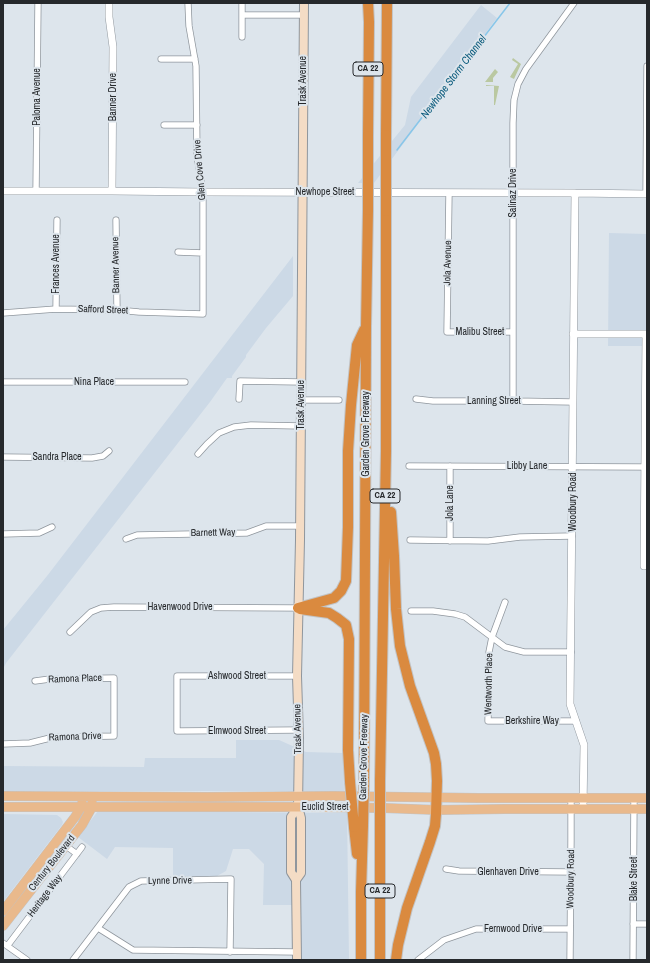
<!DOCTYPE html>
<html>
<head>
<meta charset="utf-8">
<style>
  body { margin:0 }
  #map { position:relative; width:650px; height:963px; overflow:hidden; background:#dde5ec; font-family:"Archivo Narrow",sans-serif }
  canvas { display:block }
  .frame { position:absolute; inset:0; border:4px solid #26292c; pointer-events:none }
</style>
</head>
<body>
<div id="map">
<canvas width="650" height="963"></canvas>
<div class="frame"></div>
</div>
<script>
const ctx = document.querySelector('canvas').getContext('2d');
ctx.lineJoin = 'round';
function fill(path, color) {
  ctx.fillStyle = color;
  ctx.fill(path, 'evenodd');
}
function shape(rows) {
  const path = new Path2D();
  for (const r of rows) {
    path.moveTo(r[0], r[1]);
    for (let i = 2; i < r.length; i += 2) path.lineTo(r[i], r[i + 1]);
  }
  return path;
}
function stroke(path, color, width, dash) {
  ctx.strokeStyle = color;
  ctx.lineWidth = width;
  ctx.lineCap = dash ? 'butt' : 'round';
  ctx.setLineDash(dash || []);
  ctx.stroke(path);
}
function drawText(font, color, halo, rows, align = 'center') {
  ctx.font = font + ' "Archivo Narrow",sans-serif';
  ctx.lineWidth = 4;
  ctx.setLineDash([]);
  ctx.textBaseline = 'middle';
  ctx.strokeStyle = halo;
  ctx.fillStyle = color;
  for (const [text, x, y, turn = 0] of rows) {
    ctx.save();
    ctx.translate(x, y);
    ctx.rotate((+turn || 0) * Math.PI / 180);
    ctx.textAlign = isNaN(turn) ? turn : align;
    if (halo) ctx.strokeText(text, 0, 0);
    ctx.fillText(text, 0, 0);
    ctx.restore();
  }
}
fill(shape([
  [481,5,497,18,374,183,358,183,405,125,411,97],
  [609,233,647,234,647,346,608,346],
  [293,256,293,296,266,328,246,355,246,357,232,376,232,378,227,378,210,402,6,663,3,669,3,630,47,576,233,334],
  [236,740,279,740,306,752,343,753,344,791,3,791,3,766,144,767,145,758,236,758],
  [98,811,347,813,349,960,295,960,295,905,263,905,264,864,249,849,233,849,226,871,217,876,173,876,173,848,115,847,107,859,78,837],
  [3,814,57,815,61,818,63,822,62,825,3,902]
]), '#ccd9e6');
fill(shape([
  [513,58,521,64,514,79,510,77,518,64,512,60],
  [495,69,498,72,493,78,493,82,485,82],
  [486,85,499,86,495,105,494,105,494,86,486,86]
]), '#bac8a1');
stroke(shape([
  [397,150,510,3]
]), '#88c6e9', 1.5);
const minor = shape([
  [242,3,242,37],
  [242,15,304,15],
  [161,59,195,59],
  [164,125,197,125],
  [36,191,38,3],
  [449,193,447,332,513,332],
  [646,194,647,66],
  [116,220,117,310],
  [178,252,203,253],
  [56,309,57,220],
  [3,313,56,309,117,310,139,312,203,314,203,192,197,156,196,66,189,26,188,3],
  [3,382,185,382],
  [239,399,240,381,301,382],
  [416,399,433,401,513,401,573,402],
  [301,400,339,400],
  [513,401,513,123,514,100,518,84,526,69,574,3],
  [198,454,207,444,219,433,234,427,251,425,301,426],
  [3,457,92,458,103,456,109,451],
  [409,466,645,467],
  [450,466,450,541],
  [3,534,39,533,52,527],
  [126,539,137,535,247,533,266,526,300,526],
  [410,540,488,541,520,537,572,536],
  [505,602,492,637,489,652,488,721,576,721],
  [411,611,433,611,455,614,465,617,505,647,524,652,571,652],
  [70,632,91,612,101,608,114,607,298,608],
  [297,676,177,676,177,731,298,730],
  [3,744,30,743,54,737,114,736,114,678,50,679,35,681],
  [66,846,77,854],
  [446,869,459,871,571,872],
  [633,924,647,924],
  [98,928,133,950,297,952],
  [3,943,27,960],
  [8,945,82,847],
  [73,960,129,887,141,881,231,879,230,952],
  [418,960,444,940,476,929,570,929],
  [570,960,571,840,571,798],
  [633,960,634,798]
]);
const tertiary = shape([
  [109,3,109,17,113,47,112,191],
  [3,191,112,191,203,192,575,193,647,194],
  [575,193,570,704,584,745,583,809],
  [573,334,646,334,644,566]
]);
const secondary = shape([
  [296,880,301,873,301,818,298,807,299,738,297,676,300,540,304,3],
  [297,960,296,880,291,872,291,817,298,807]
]);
const primary = shape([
  [3,796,207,797,334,796,478,798,647,798],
  [3,807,309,807,384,808,437,810,505,809,647,809],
  [3,911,75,817,81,807,82,803],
  [3,926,82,825,92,807,92,803]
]);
const motorway = shape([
  [368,3,369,22,368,136],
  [386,135,387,3],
  [391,512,394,556,396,609,400,646,410,686,434,753,436,764,437,781,436,814,435,826,430,842,407,908,398,945,396,960],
  [298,608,334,598,341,591,346,581,348,527,348,451,351,405,357,345,364,330],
  [300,609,329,613,337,618,346,625,349,639,348,750,350,782],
  [380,781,386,451,386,211],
  [364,782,366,327,368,210],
  [354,827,357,854],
  [361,960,361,892,363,825],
  [380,960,380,821]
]);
stroke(minor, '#8f969d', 7);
stroke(tertiary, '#8f969d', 8);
stroke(secondary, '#8f969d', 10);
stroke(primary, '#c2c3c4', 10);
stroke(motorway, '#c2c3c4', 12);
stroke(minor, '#fff', 5.5);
stroke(tertiary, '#fff', 7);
stroke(secondary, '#f4dcc5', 8);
stroke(primary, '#e9b98c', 9);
stroke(motorway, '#da8a3f', 10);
const motorwayBridge = shape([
  [368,210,368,136],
  [386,211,386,135],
  [350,782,354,827],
  [380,821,380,781],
  [363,825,364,782]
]);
stroke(motorwayBridge, '#c2c3c4', 12, []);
stroke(motorwayBridge, '#da8a3f', 10);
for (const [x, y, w] of [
  [368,69,30],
  [385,496,30],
  [380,891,30]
]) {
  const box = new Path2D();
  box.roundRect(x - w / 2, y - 7, w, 14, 3);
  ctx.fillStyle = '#dde5ec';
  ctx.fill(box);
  stroke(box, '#26292c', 1);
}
drawText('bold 9px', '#26292c', null, [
  ["CA 22",368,69],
  ["CA 22",385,496],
  ["CA 22",380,891]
]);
drawText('10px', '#26292c', '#dde5ec', [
  ["Trask Avenue",303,81,-90],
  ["Paloma Avenue",37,97,-90],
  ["Banner Drive",113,97,-90],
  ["Glen Cove Drive",200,170,-95],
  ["Newhope Street",325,192],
  ["Salinaz Drive",513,193,-90],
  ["Jola Avenue",448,263,-89],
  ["Frances Avenue",56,264,-90],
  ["Banner Avenue",116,265,-91],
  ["Safford Street",103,310,2],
  ["Malibu Street",480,332],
  ["Nina Place",94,382],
  ["Lanning Street",494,401],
  ["Trask Avenue",301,405,-90],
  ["Garden Grove Freeway",366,434,-90],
  ["Sandra Place",57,457],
  ["Libby Lane",527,466],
  ["Woodbury Road",573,502,-90],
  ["Jola Lane",450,503,-90],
  ["Barnett Way",213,533,-1],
  ["Havenwood Drive",180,607],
  ["Ashwood Street",237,676],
  ["Ramona Place",75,679,-2],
  ["Wentworth Place",489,684,-89],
  ["Berkshire Way",532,721],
  ["Trask Avenue",298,729,-91],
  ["Elmwood Street",237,731],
  ["Ramona Drive",75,737,-2],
  ["Garden Grove Freeway",364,757,-89],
  ["Euclid Street",325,807],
  ["Century Boulevard",52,863,-52],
  ["Glenhaven Drive",508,872],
  ["Woodbury Road",571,879,-89],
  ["Blake Street",634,879,-90],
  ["Lynne Drive",170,881,-1],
  ["Heritage Way",45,896,-53],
  ["Fernwood Drive",513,929]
]);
drawText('italic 11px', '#0c5c7d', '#dde5ec', [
  ["Newhope Storm Channel",454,77,-53]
]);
</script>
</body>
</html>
